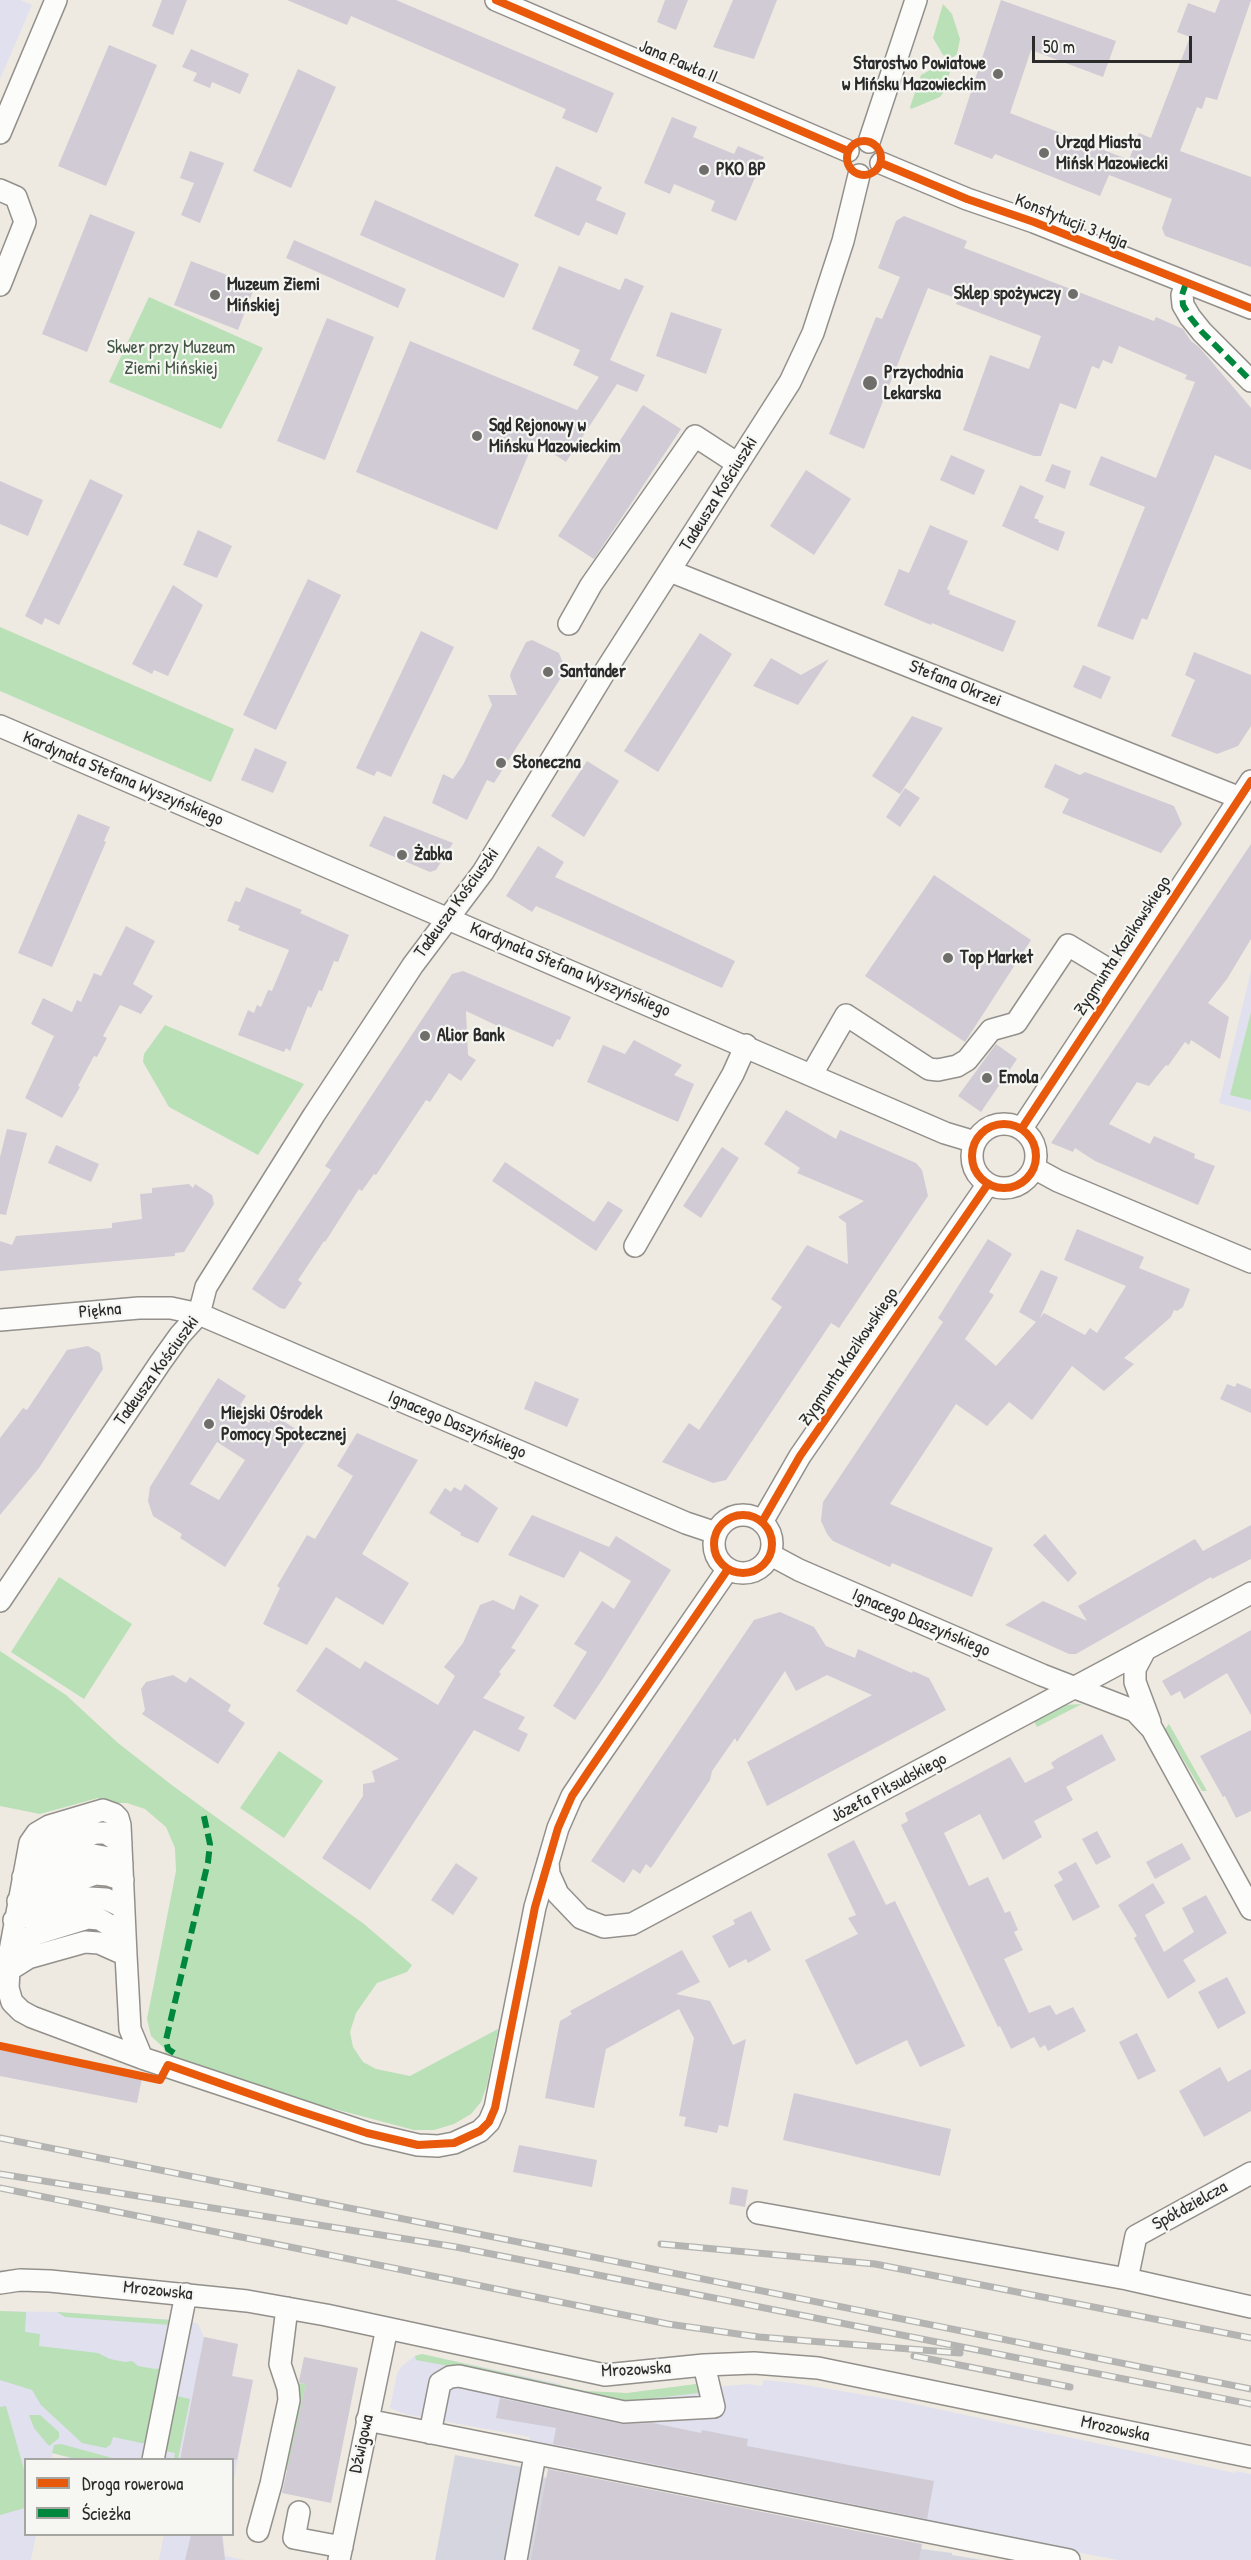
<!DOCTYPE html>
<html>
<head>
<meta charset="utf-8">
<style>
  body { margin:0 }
  #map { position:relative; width:1251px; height:2560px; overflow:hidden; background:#eeeae1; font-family:"Patrick Hand",sans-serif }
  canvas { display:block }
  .legend { position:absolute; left:24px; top:2458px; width:210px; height:78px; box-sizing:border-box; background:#f6f6f2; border:2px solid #a5a5a2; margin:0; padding:8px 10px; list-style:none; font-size:18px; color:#2b2b2b }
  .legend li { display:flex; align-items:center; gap:12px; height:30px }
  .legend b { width:30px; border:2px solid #a5a5a2 }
  .scale { position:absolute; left:1032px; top:36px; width:160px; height:27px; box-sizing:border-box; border:3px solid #2b2b2b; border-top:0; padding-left:8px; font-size:18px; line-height:21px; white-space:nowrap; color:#2b2b2b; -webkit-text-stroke:4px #f6f6f2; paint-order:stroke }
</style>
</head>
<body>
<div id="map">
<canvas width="1251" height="2560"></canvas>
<ul class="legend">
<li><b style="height:8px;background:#e8590c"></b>Droga rowerowa</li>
<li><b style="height:8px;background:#00873e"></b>Ścieżka</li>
</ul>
<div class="scale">50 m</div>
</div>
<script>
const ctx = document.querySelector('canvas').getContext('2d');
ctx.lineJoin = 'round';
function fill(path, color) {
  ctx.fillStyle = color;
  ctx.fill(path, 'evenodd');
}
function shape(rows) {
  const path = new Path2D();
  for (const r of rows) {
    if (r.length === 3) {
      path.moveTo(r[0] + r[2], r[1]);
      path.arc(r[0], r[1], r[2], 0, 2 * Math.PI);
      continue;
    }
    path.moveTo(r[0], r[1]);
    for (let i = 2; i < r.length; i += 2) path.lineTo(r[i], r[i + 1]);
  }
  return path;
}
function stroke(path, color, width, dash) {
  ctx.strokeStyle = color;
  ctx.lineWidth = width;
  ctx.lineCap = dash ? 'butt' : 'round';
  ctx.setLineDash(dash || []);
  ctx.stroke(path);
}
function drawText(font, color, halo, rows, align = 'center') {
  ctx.font = font + ' "Patrick Hand",sans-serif';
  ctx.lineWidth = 4.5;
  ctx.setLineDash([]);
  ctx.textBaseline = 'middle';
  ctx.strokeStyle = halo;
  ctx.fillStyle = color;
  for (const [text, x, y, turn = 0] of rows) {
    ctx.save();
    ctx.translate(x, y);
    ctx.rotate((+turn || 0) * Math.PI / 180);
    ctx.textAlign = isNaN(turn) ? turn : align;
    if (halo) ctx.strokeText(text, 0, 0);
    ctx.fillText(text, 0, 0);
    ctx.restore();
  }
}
fill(shape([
  [0,0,21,0,32,5,0,79],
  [1251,971,1251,1112,1219,1103],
  [0,2311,57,2312,189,2321,198,2324,204,2337,238,2344,232,2376,253,2380,233,2484,232,2460,76,2460,53,2453,51,2459,26,2460,26,2534,36,2535,31,2560,0,2560],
  [422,2354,561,2384,561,2389,609,2398,747,2384,762,2386,764,2380,793,2383,900,2401,1235,2473,1236,2471,1251,2474,1251,2560,1118,2560,926,2523,926,2521,809,2497,529,2444,530,2437,405,2414,390,2408,397,2374,401,2367,415,2356],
  [164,2534,223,2535,225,2556,244,2560,159,2560]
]), '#e1e0ee');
fill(shape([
  [455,2455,522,2467,520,2473,919,2547,922,2549,952,2553,952,2555,982,2560,435,2560]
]), '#d4d5df');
fill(shape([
  [943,4,952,14,960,39,957,54,951,59,943,55,933,38],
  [936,67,950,72,943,93,940,97,911,109,910,107,921,75],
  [149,297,263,348,221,429,109,382],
  [0,627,234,729,211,782,0,691],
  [1251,1012,1251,1100,1230,1095],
  [165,1025,304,1084,258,1155,169,1107,143,1062,144,1054],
  [59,1577,132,1624,84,1699,11,1652],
  [0,1651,66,1695,118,1743,173,1786,364,1924,412,1965,407,1972,377,1983,356,2013,350,2032,353,2047,363,2062,376,2069,410,2076,498,2029,487,2085,481,2102,471,2114,454,2124,434,2130,414,2130,168,2065,164,2048,151,2036,147,2019,176,1871,175,1848,166,1827,145,1809,127,1803,106,1803,98,1798,40,1814,0,1806],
  [1082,1704,1037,1727,1034,1721,1065,1705],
  [1169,1724,1207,1791,1202,1791,1165,1729],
  [279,1751,323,1781,284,1838,240,1808],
  [0,2311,26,2312,25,2332,40,2334,39,2346,98,2353,110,2359,125,2362,132,2361,138,2366,155,2369,162,2368,146,2444,113,2437,111,2444,106,2448,82,2443,41,2405,32,2390,0,2380],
  [57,2312,171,2320,171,2325,65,2317],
  [422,2354,586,2391,627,2393,696,2384,699,2393,612,2403,556,2392,557,2386,416,2360,415,2356],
  [298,2383,306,2384,289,2470,281,2469],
  [177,2396,190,2399,178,2459,163,2460,164,2457,174,2459,175,2453,165,2451],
  [6,2406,25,2473,25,2508,0,2515,0,2407],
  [29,2415,40,2415,59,2432,59,2438,49,2446,34,2428],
  [61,2444,116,2459,76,2459,52,2453,54,2445]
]), '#b9e0b6');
fill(shape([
  [162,0,187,0,173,35,152,26],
  [287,0,396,0,614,93,597,133,562,118,566,109,351,16,347,25],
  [665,0,688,0,676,30,657,22],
  [733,0,777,0,754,59,713,47],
  [1001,0,1116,41,1103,77,1031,50,1010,113,1129,160,1139,133,1151,138,1190,37,1177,32,1188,3,1215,13,1220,0,1251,0,1217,100,1206,97,1202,109,1197,107,1180,151,1251,177,1251,267,1165,236,1162,228,1172,199,1109,175,1100,196,995,154,992,159,954,144],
  [109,45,157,65,106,186,58,166],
  [191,49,249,74,240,94,212,82,210,88,193,81,197,73,182,67],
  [298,69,336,87,291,188,253,171],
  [672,117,697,127,693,137,734,154,738,146,764,157,736,221,711,211,715,201,674,184,670,194,644,183],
  [190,151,224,163,200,223,181,215,194,183,180,178],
  [556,166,602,187,596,200,626,213,617,235,586,222,579,236,534,216],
  [375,200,519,264,504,298,360,235],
  [90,214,135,232,87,352,42,334],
  [904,216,967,241,964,248,1154,321,1156,317,1183,329,1191,341,1199,347,1251,408,1251,470,1215,455,1147,620,1142,618,1133,640,1097,626,1145,507,1089,485,1101,456,1156,478,1195,382,1185,379,1187,375,1119,346,1112,364,1103,360,1099,369,1092,366,1076,409,1060,403,1041,456,1034,456,963,430,990,355,1029,369,1041,336,956,304,958,299,928,288,864,449,829,434,876,317,882,319,900,277,878,268,896,221],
  [294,240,406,289,398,308,286,258],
  [191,261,255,286,238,330,174,305],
  [559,266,620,290,625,278,644,286,610,360,645,375,637,392,617,384,566,462,534,441,497,530,356,472,410,341,577,410,599,377,573,365,580,350,532,329],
  [671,312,722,329,706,374,656,356],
  [327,318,374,337,325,460,277,441],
  [643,405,681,429,594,559,558,536],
  [951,455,985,470,974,495,940,480],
  [1052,464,1071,471,1065,489,1045,481],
  [806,470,851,499,814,555,770,526],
  [90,479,123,495,59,625,45,618,42,625,25,616],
  [0,481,43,500,28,536,0,524],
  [1020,485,1044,496,1034,518,1039,520,1038,522,1065,532,1058,551,1002,526],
  [930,525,968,541,947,589,950,591,949,594,1016,621,1003,652,932,623,931,625,884,605,899,569,909,573],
  [198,530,232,546,217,578,183,565],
  [308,579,341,595,276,730,243,715],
  [173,585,203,605,168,676,154,670,152,674,132,664],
  [421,631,454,647,391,777,377,771,374,776,356,768],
  [700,633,732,654,658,772,624,751],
  [532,640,559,653,564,666,562,676,494,783,487,780,467,820,432,803,443,774,453,779,463,765,492,705,488,695,517,695,510,676,511,672,526,642],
  [1194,652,1251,675,1251,726,1238,746,1217,754,1171,736,1195,680,1185,675],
  [771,658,801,675,829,659,798,705,753,686],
  [1083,665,1111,677,1101,699,1073,687],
  [912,716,943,728,900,794,872,776],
  [255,748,287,762,273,793,241,780],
  [587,761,619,781,584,837,551,816],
  [1055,764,1080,775,1085,772,1174,806,1182,824,1161,853,1062,813,1069,799,1044,787],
  [905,788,920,798,900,827,886,817],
  [78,814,110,827,104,841,106,842,52,967,18,953],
  [384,816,453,843,436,870,430,872,369,846],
  [1251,844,1251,939,1227,979,1208,1003,1229,1017,1220,1059,1191,1040,1189,1045,1185,1042,1168,1066,1166,1065,1149,1086,1137,1082,1109,1124,1150,1144,1154,1136,1195,1154,1194,1158,1215,1166,1198,1205,1095,1161,1075,1148,1073,1152,1051,1143],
  [538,846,564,862,555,877,735,961,722,988,536,906,532,912,506,896],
  [934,875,1031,940,965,1042,865,976],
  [246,887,302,910,300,913,349,935,338,962,334,961,322,991,319,990,311,1008,308,1006,290,1051,286,1048,284,1052,238,1035,248,1010,254,1013,257,1005,261,1007,268,990,272,991,289,950,238,930,240,926,227,921,235,901,240,902],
  [126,926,155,941,133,984,153,996,141,1014,120,1005,103,1036,107,1038,97,1057,94,1056,78,1086,80,1087,62,1118,25,1098,54,1036,31,1024,43,998,72,1012,77,1000,81,1002,94,973,101,976],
  [463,971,571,1017,560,1040,557,1039,553,1047,503,1026,502,1028,466,1011,468,1055,476,1060,461,1081,449,1073,430,1102,426,1100,376,1175,374,1174,362,1191,359,1189,325,1242,324,1241,298,1280,302,1283,285,1309,280,1308,252,1289,331,1170,325,1166,452,974],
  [634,1040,682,1065,674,1075,694,1084,678,1122,587,1082,603,1045,625,1054],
  [996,1044,1017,1059,981,1112,958,1096],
  [786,1110,836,1139,840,1130,916,1163,922,1170,928,1196,839,1328,831,1323,726,1480,713,1483,662,1462,689,1423,699,1430,782,1307,771,1299,807,1245,848,1264,846,1223,838,1217,864,1201,797,1173,800,1168,764,1144],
  [7,1129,27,1133,6,1215,0,1214,0,1157],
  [56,1145,99,1164,91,1182,48,1163],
  [722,1147,739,1158,701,1218,683,1206],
  [505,1162,594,1222,608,1201,623,1210,596,1251,492,1181],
  [189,1184,193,1188,195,1184,212,1195,214,1204,184,1252,175,1253,175,1256,0,1271,0,1241,12,1245,16,1236,112,1228,112,1223,142,1219,140,1194,152,1193,152,1188],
  [1077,1229,1144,1257,1139,1268,1190,1289,1183,1307,1177,1311,1174,1310,1171,1317,1124,1358,1134,1364,1104,1391,1072,1366,1032,1420,1009,1402,987,1426,956,1404,890,1504,993,1548,972,1597,892,1563,890,1567,833,1541,827,1534,821,1521,823,1502,943,1322,938,1318,988,1239,1012,1254,989,1292,994,1295,965,1339,996,1366,1036,1322,1019,1312,1041,1270,1058,1277,1040,1318,1044,1313,1085,1335,1090,1328,1097,1333,1126,1286,1064,1260],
  [88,1346,100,1353,103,1369,39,1468,0,1515,0,1438,23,1408,27,1410,67,1350],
  [218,1378,246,1396,240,1405,269,1423,274,1415,308,1437,225,1567,180,1538,182,1534,153,1516,148,1501,150,1487],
  [217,1442,245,1460,219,1500,190,1484],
  [535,1381,579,1399,567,1427,524,1409],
  [1237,1383,1251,1389,1251,1413,1220,1399,1227,1384,1235,1387],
  [357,1433,418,1460,362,1554,409,1583,383,1625,336,1597,307,1645,263,1624,280,1588,277,1586,307,1535,315,1539,353,1476,337,1466],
  [465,1484,498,1508,478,1543,460,1535,461,1533,429,1513,445,1488,451,1492,454,1487,461,1491],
  [532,1515,609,1547,616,1536,671,1570,602,1680,575,1720,553,1706,587,1652,574,1644,602,1601,614,1609,631,1581,580,1551,564,1578,508,1555],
  [1251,1525,1251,1559,1212,1579,1211,1577,1076,1654,1069,1654,1005,1625,1043,1601,1087,1621,1078,1606,1195,1539,1203,1551],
  [1045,1534,1077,1573,1068,1582,1033,1545],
  [520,1595,539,1605,511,1648,516,1650,499,1672,501,1674,483,1698,525,1717,518,1729,528,1734,519,1752,474,1730,370,1890,322,1858,363,1796,363,1784,375,1782,372,1771,399,1759,296,1691,326,1647,360,1669,365,1661,438,1705,455,1676,444,1667,463,1643,480,1605,493,1600,514,1610],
  [780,1612,814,1627,826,1646,855,1658,858,1649,912,1673,913,1671,929,1678,946,1710,767,1806,747,1762,872,1695,827,1675,796,1691,785,1671,737,1742,735,1738,712,1771,710,1780,651,1868,646,1864,640,1874,633,1869,624,1883,591,1861,754,1620],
  [1251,1630,1251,1715,1227,1673,1184,1699,1180,1691,1171,1696,1162,1681],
  [173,1675,186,1683,190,1677,231,1705,228,1711,245,1723,218,1764,142,1714,145,1710,141,1689,146,1682],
  [1251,1730,1251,1811,1236,1818,1225,1796,1223,1797,1200,1756],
  [1102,1734,1116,1760,1066,1787,1073,1800,1034,1821,1042,1837,1003,1860,980,1814,944,1833,969,1886,988,1877,1005,1913,1010,1911,1018,1930,1014,1932,1023,1950,1004,1959,1029,2013,1050,2005,1056,2015,1073,2007,1086,2031,1048,2051,1045,2045,1040,2048,1034,2037,1011,2049,1000,2026,998,2027,901,1825,908,1821,905,1813,1010,1757,1025,1783,1054,1768,1051,1763,1058,1758],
  [1097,1831,1111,1857,1096,1865,1082,1839],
  [854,1840,886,1905,895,1901,965,2046,920,2067,907,2040,856,2065,805,1960,858,1934,848,1918,856,1915,827,1854],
  [1182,1843,1191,1859,1155,1879,1146,1862],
  [1076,1862,1100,1907,1073,1921,1054,1885,1063,1880,1058,1872],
  [456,1863,478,1878,453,1915,431,1900],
  [1153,1883,1165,1903,1145,1915,1164,1952,1194,1932,1182,1908,1206,1895,1227,1933,1183,1960,1196,1981,1168,1999,1134,1938,1137,1936,1118,1905],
  [751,1911,771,1950,748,1963,746,1959,729,1968,712,1936,735,1924,733,1920],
  [682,1950,700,1982,676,1994,710,2001,733,2045,746,2039,728,2127,719,2125,717,2133,684,2126,686,2117,679,2116,694,2038,679,2009,606,2049,594,2108,545,2098,560,2021,572,2014,570,2011],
  [1227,1977,1246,2013,1218,2029,1198,1992],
  [1137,2033,1156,2071,1138,2080,1119,2042],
  [0,2050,142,2078,137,2103,0,2076],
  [1220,2067,1228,2082,1251,2069,1251,2111,1204,2137,1179,2091],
  [794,2093,951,2129,940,2176,783,2140],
  [519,2145,597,2160,592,2187,513,2172],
  [732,2187,748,2190,745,2207,729,2204],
  [204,2337,238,2344,232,2376,253,2380,237,2460,180,2460],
  [304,2357,358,2368,331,2503,282,2493,306,2384,300,2383,299,2381],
  [500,2398,621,2424,653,2423,701,2433,702,2430,748,2439,747,2446,934,2481,927,2519,553,2444,556,2428,496,2418],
  [548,2469,922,2544,919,2560,531,2560],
  [191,2535,222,2535,225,2560,185,2560]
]), '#d0cbd4');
const minor = shape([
  [496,0,848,151],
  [0,133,56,0],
  [869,142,916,0],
  [881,163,967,199,1034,222,1251,308],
  [0,190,16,197,25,222,0,285],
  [1186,283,1182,295,1183,305,1190,317,1202,332,1251,381],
  [670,571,1240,798],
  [569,624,591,585,695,436,738,464],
  [0,726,945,1133,975,1142],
  [812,1074,846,1015,929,1069,938,1070,957,1066,967,1060,991,1030,1016,1023,1068,945,1121,977],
  [1004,1156,32],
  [1022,1128,1251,781],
  [1034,1168,1058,1181,1251,1262],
  [635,1246,733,1074,746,1045],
  [0,1320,139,1308,171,1308,199,1314,686,1523,716,1533],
  [743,1544,29],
  [762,1522,800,1456,988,1184],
  [771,1555,799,1570,1042,1675,1135,1711,1152,1729,1251,1909],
  [0,1601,160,1363,180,1335,199,1314,206,1287,314,1115,413,965,483,872,604,673,790,382,813,333,843,241,859,175],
  [1145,1650,1135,1669,1135,1682,1150,1722],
  [28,1854,96,1833,106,1833,121,1843],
  [548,1862,549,1874,558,1894,581,1918,604,1927,632,1924,1251,1593],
  [23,1877,93,1855,115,1859,122,1864],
  [18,1901,95,1874,108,1875,123,1880],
  [14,1920,89,1898,106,1899,123,1907],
  [10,1951,21,1942,36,1934,88,1918,99,1919,125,1934],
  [126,1955,120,1825,118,1818,114,1814,103,1810,49,1826,37,1833,30,1843,10,1951,8,1988,12,2002,21,2011,32,2017,142,2058,367,2133,418,2145,438,2146,454,2143,480,2131,489,2122,495,2108,535,1907,558,1828,572,1796,588,1772,728,1569],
  [9,1970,28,1958,85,1942,99,1943,126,1955,130,2029,142,2058],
  [758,2213,1127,2279,1251,2307],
  [1127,2279,1136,2236,1251,2173],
  [0,2283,20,2280,50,2281,247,2301,326,2315,605,2375,704,2365,754,2363,818,2368,1251,2457],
  [367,2420,1069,2560],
  [430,2433,440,2383,450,2377,459,2376,624,2412,714,2407,704,2365],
  [153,2460,186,2294],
  [299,2512,294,2538,342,2547],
  [258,2531,271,2484,289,2400,288,2388,280,2364,287,2308],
  [339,2560,387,2328],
  [516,2560,535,2455]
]);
stroke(minor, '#93908c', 24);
stroke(minor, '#fcfcfa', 21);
const rail = shape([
  [0,2138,1251,2389],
  [0,2174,456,2247,1251,2404],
  [0,2188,668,2324,759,2337,960,2353],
  [661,2244,875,2264,1251,2338],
  [914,2356,1070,2387]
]);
stroke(rail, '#b4b4b2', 7);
stroke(rail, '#f6f6f2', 4.5, [14]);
stroke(shape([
  [1186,283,1182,295,1183,305,1190,317,1202,332,1251,381],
  [174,2053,168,2049,166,2040,208,1862,210,1844,203,1812]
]), '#00873e', 6, [12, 6]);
stroke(shape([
  [496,0,848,151],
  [864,158,17],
  [881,163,967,199,1034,222,1251,308],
  [1004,1156,32],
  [1022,1128,1251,781],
  [743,1544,29],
  [762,1522,800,1456,988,1184],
  [0,2046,160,2080,168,2065,293,2109,367,2133,418,2145,454,2143,480,2131,489,2122,495,2108,535,1907,558,1828,572,1796,588,1772,728,1569]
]), '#e8590c', 8);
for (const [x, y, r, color] of [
  [998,74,6,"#6f6e6b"],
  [1044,153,6,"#6f6e6b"],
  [704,170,6,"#6f6e6b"],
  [1073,294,6,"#6f6e6b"],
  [215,295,6,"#6f6e6b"],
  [870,383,8,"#6f6e6b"],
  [477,436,6,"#6f6e6b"],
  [548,672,6,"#6f6e6b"],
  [501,763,6,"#6f6e6b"],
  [402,855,6,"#6f6e6b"],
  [948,958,6,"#6f6e6b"],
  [425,1036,6,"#6f6e6b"],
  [987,1078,6,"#6f6e6b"],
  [209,1424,6,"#6f6e6b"]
]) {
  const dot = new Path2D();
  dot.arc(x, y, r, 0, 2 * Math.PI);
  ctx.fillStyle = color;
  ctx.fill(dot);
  stroke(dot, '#f6f6f2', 2);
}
drawText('18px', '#2b2b2b', '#f6f6f2', [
  ["Jana Pawła II",678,62,23],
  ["Konstytucji 3 Maja",1071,222,22],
  ["Tadeusza Kościuszki",719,494,-58],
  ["Stefana Okrzei",955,684,22],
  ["Kardynała Stefana Wyszyńskiego",123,779,23],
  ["Tadeusza Kościuszki",457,903,-54],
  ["Zygmunta Kazikowskiego",1123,946,-57],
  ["Kardynała Stefana Wyszyńskiego",570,970,23],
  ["Piękna",100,1311,-5],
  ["Zygmunta Kazikowskiego",849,1357,-56],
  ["Tadeusza Kościuszki",157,1371,-54],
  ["Ignacego Daszyńskiego",457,1425,23],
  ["Ignacego Daszyńskiego",921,1623,23],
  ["Józefa Piłsudskiego",889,1788,-28],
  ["Spółdzielcza",1190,2206,-29],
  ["Mrozowska",158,2291,6],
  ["Mrozowska",636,2370,-3],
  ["Mrozowska",1115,2429,12],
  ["Dźwigowa",362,2444,-78]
]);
drawText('bold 18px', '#2b2b2b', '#f6f6f2', [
  ["Starostwo Powiatowe",986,64,"right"],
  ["w Mińsku Mazowieckim",986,85,"right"],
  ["Urząd Miasta",1056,143],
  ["Mińsk Mazowiecki",1056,164],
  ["PKO BP",716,170],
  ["Muzeum Ziemi",227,285],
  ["Mińskiej",227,306],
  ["Sklep spożywczy",1061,294,"right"],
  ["Przychodnia",884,373],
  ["Lekarska",884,394],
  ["Sąd Rejonowy w",489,426],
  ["Mińsku Mazowieckim",489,447],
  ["Santander",560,672],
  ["Słoneczna",513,763],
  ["Żabka",414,855],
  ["Top Market",960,958],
  ["Alior Bank",437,1036],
  ["Emola",999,1078],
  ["Miejski Ośrodek",221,1414],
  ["Pomocy Społecznej",221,1435]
], 'left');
drawText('18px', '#445645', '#f6f6f2', [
  ["Skwer przy Muzeum",171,348],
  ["Ziemi Mińskiej",171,369]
]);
</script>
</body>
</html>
